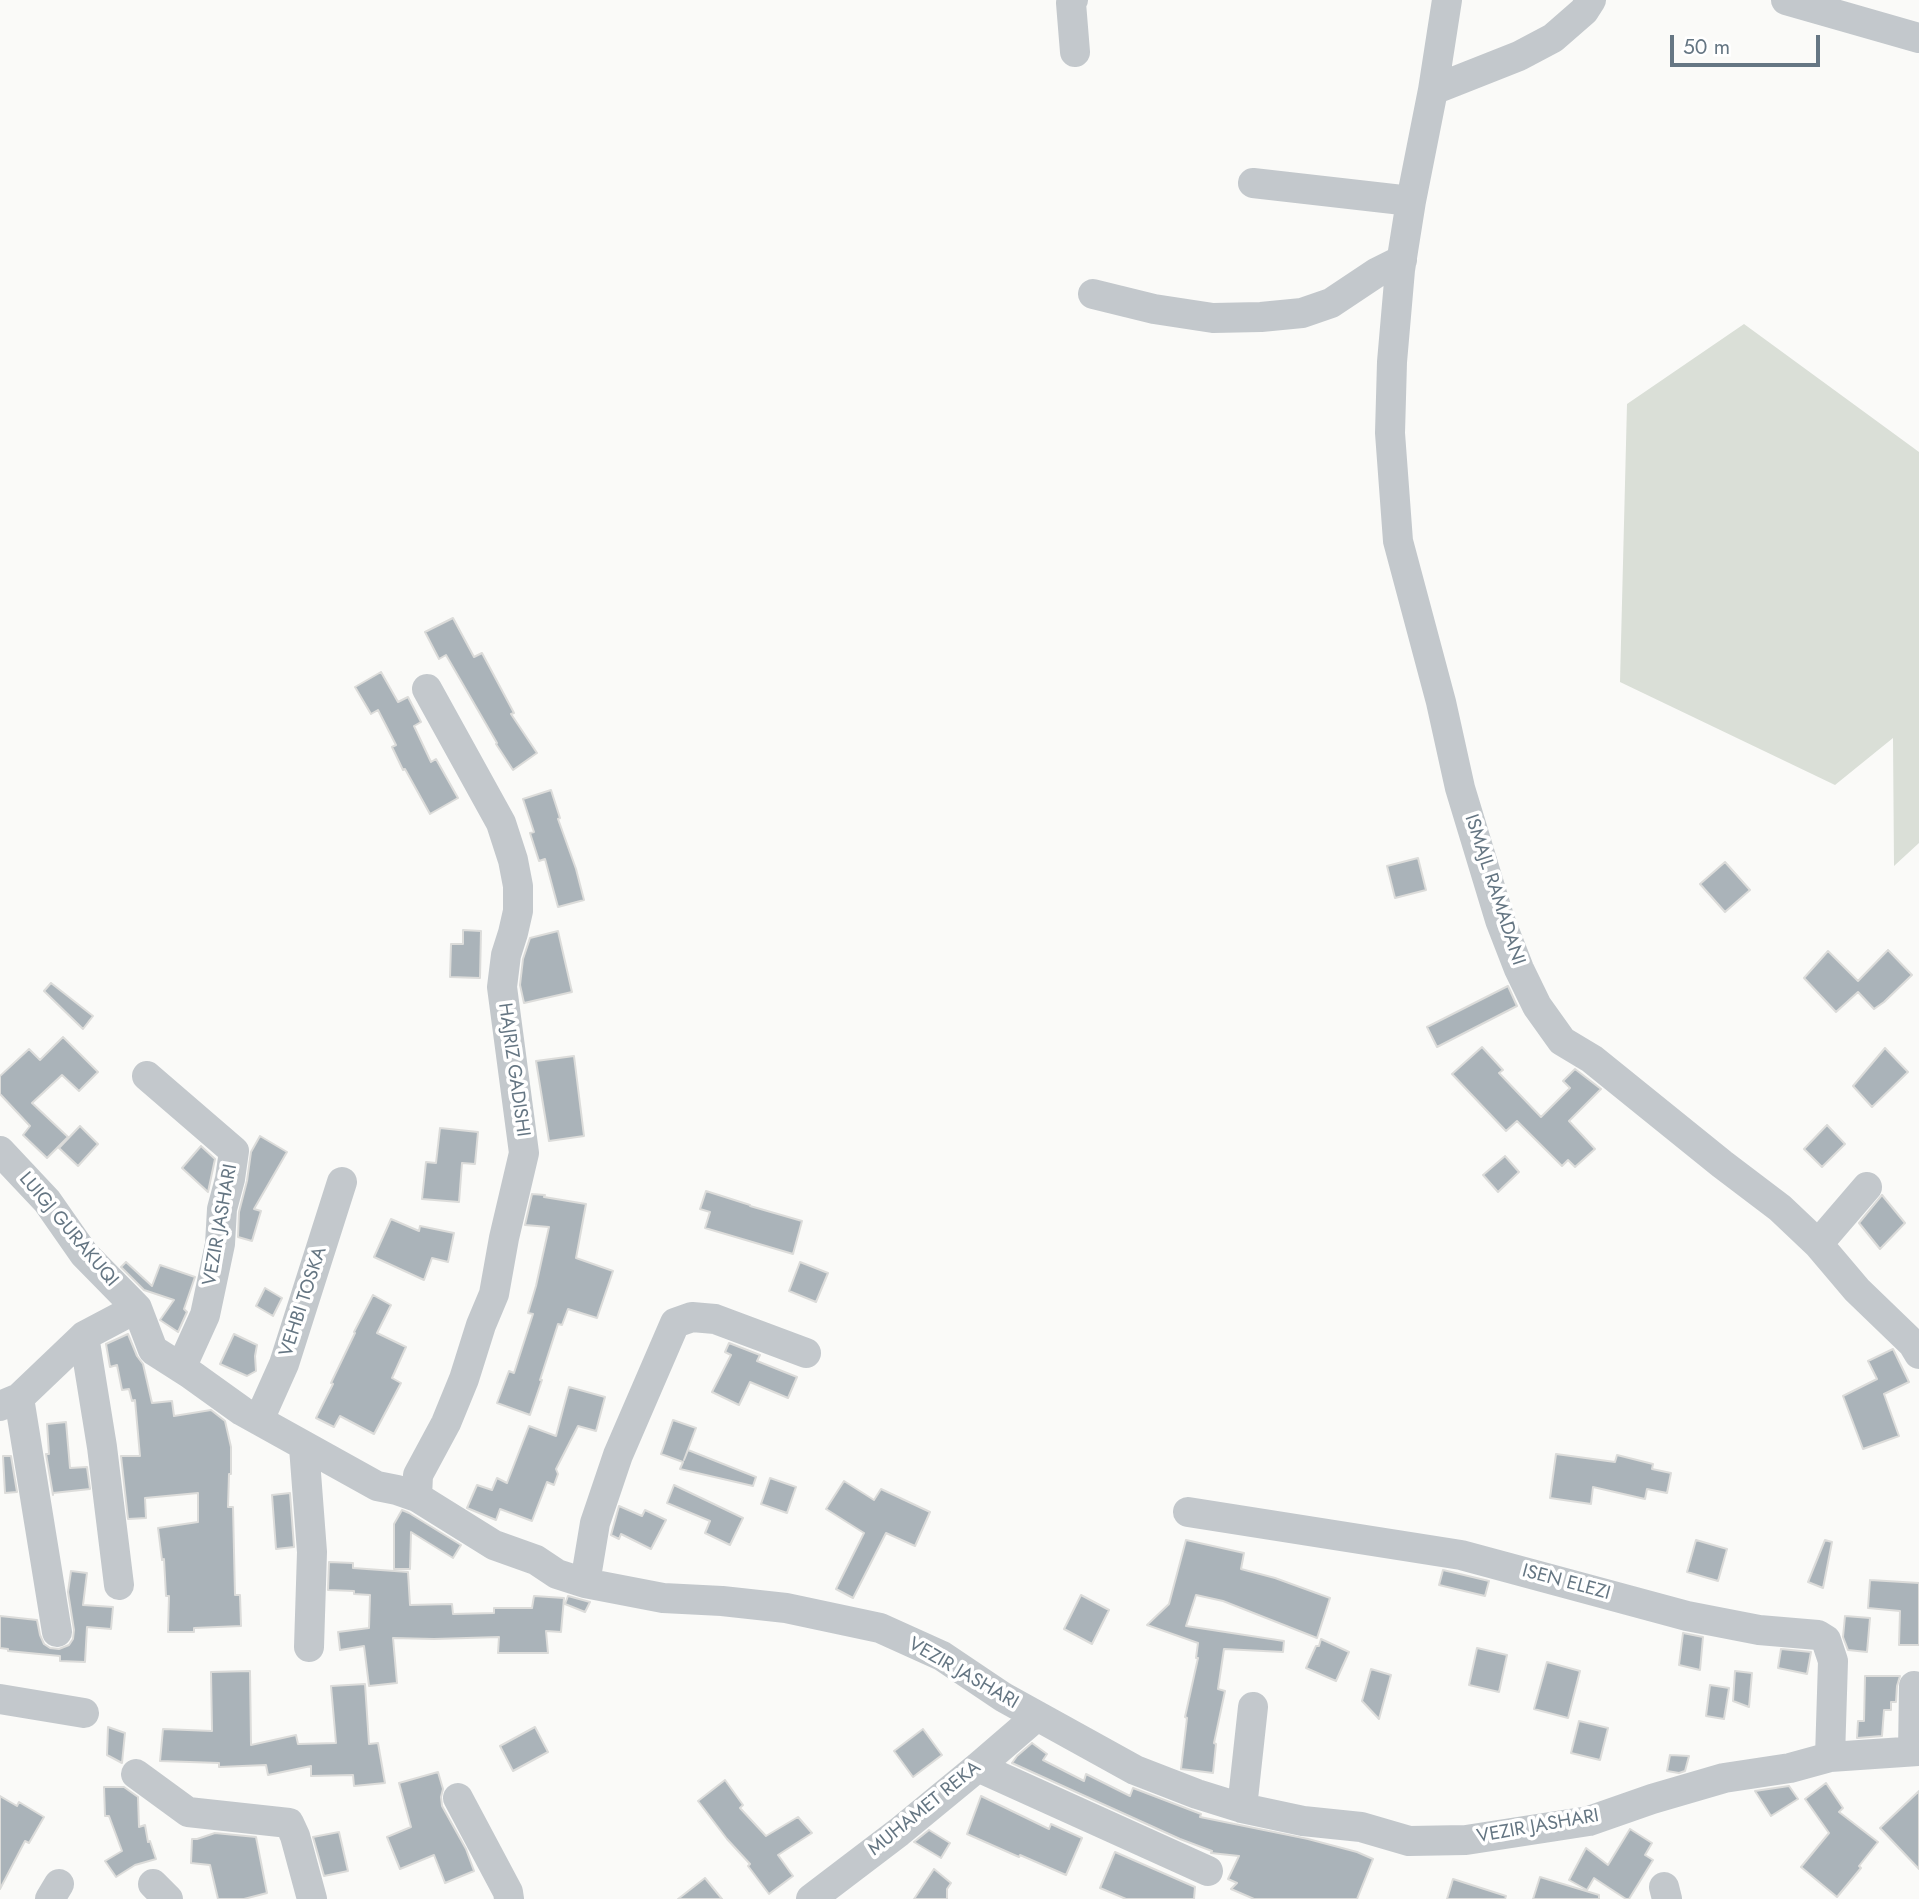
<!DOCTYPE html>
<html>
<head>
<meta charset="utf-8">
<style>
  body { margin:0 }
  #map { position:relative; width:1919px; height:1899px; overflow:hidden; background:#fafaf8; font-family:Jost,sans-serif }
  canvas { display:block }
  .scale { position:absolute; left:1670px; top:35px; width:150px; height:32px; box-sizing:border-box; border:4px solid #657683; border-top:0; padding-left:9px; font-size:21px; line-height:24px; white-space:nowrap; color:#657683; -webkit-text-stroke:5px #fff; paint-order:stroke }
</style>
</head>
<body>
<div id="map">
<canvas width="1919" height="1899"></canvas>
<div class="scale">50 m</div>
</div>
<script>
const ctx = document.querySelector('canvas').getContext('2d');
ctx.lineJoin = 'round';
function fill(path, color) {
  ctx.fillStyle = color;
  ctx.fill(path, 'evenodd');
}
function shape(rows) {
  const path = new Path2D();
  for (const r of rows) {
    path.moveTo(r[0], r[1]);
    for (let i = 2; i < r.length; i += 2) path.lineTo(r[i], r[i + 1]);
  }
  return path;
}
function stroke(path, color, width, dash) {
  ctx.strokeStyle = color;
  ctx.lineWidth = width;
  ctx.lineCap = dash ? 'butt' : 'round';
  ctx.setLineDash(dash || []);
  ctx.stroke(path);
}
function drawText(font, color, halo, rows, align = 'center') {
  ctx.font = font + ' Jost,sans-serif';
  ctx.lineWidth = 7;
  ctx.setLineDash([]);
  ctx.textBaseline = 'middle';
  ctx.strokeStyle = halo;
  ctx.fillStyle = color;
  for (const [text, x, y, turn = 0] of rows) {
    ctx.save();
    ctx.translate(x, y);
    ctx.rotate((+turn || 0) * Math.PI / 180);
    ctx.textAlign = isNaN(turn) ? turn : align;
    if (halo) ctx.strokeText(text, 0, 0);
    ctx.fillText(text, 0, 0);
    ctx.restore();
  }
}
fill(shape([
  [1744,324,1919,452,1919,843,1894,866,1893,738,1835,785,1620,682,1627,404]
]), '#dadfd7');
const building = shape([
  [453,618,474,657,482,653,514,713,511,714,537,753,513,770,496,744,497,743,446,655,439,659,425,632,453,618],
  [381,672,398,702,408,697,421,722,414,726,431,762,436,759,458,798,430,814,405,769,403,770,392,747,396,745,378,710,371,714,355,687,381,672],
  [551,790,560,818,558,819,576,869,584,900,558,907,545,859,539,861,530,833,534,832,523,799,551,790],
  [1418,858,1426,890,1395,898,1387,866,1418,858],
  [1725,862,1750,890,1725,912,1700,884,1725,862],
  [463,930,481,931,480,978,450,977,451,944,463,944,463,930],
  [558,931,572,992,524,1003,520,985,523,959,530,938,558,931],
  [1888,950,1912,975,1884,1002,1874,1009,1858,992,1836,1012,1804,978,1828,951,1858,981,1888,950],
  [51,983,93,1016,83,1029,44,991,51,983],
  [1508,986,1517,1006,1437,1047,1427,1027,1508,986],
  [63,1037,98,1072,79,1091,62,1075,32,1103,68,1137,47,1158,23,1135,30,1126,0,1094,0,1076,29,1049,40,1060,63,1037],
  [1482,1047,1503,1070,1499,1073,1541,1117,1570,1088,1563,1081,1575,1069,1601,1089,1569,1121,1595,1149,1575,1167,1568,1160,1562,1166,1517,1121,1506,1131,1452,1074,1482,1047],
  [1885,1048,1908,1072,1872,1107,1853,1086,1885,1048],
  [574,1056,584,1136,549,1141,536,1061,574,1056],
  [1827,1125,1845,1144,1822,1167,1804,1149,1827,1125],
  [80,1126,98,1144,78,1166,59,1148,80,1126],
  [440,1128,478,1132,475,1164,462,1163,459,1202,422,1199,426,1162,436,1163,440,1128],
  [260,1136,287,1152,254,1209,261,1211,252,1241,238,1237,239,1212,247,1181,251,1152,260,1136],
  [201,1146,215,1159,208,1192,182,1168,201,1146],
  [1505,1156,1519,1172,1498,1192,1483,1175,1505,1156],
  [706,1191,750,1205,750,1206,802,1221,793,1254,705,1228,710,1212,700,1209,706,1191],
  [532,1194,545,1195,544,1197,586,1204,576,1258,613,1271,597,1318,568,1309,562,1325,558,1324,540,1380,542,1380,530,1415,497,1403,509,1371,514,1373,533,1314,528,1313,536,1286,549,1227,525,1225,532,1194],
  [1882,1195,1905,1223,1880,1249,1859,1223,1882,1195],
  [391,1219,419,1231,420,1226,454,1233,448,1262,432,1258,424,1280,374,1257,391,1219],
  [126,1262,152,1286,160,1265,195,1277,184,1309,187,1312,178,1332,160,1320,174,1300,144,1290,121,1267,126,1262],
  [800,1262,828,1273,816,1302,789,1291,800,1262],
  [265,1288,282,1298,273,1316,256,1306,265,1288],
  [373,1295,391,1305,377,1333,406,1347,392,1378,401,1383,374,1434,340,1416,334,1427,316,1418,333,1384,331,1383,355,1333,354,1332,373,1295],
  [128,1334,137,1356,143,1364,152,1403,172,1401,174,1416,211,1410,225,1421,231,1447,231,1474,229,1474,228,1507,233,1507,235,1595,240,1595,241,1626,194,1628,194,1632,168,1632,169,1596,166,1596,164,1559,162,1560,158,1528,198,1522,198,1493,145,1498,146,1518,128,1519,121,1456,140,1456,135,1400,132,1401,129,1389,122,1390,117,1365,110,1367,106,1344,128,1334],
  [234,1334,257,1345,255,1356,256,1371,247,1376,220,1364,234,1334],
  [729,1343,760,1355,757,1361,797,1377,788,1398,750,1382,739,1405,712,1392,731,1355,725,1352,729,1343],
  [1893,1349,1909,1382,1884,1394,1899,1436,1863,1449,1843,1396,1877,1379,1868,1361,1893,1349],
  [569,1387,605,1397,596,1431,578,1426,556,1469,558,1474,554,1485,547,1482,532,1521,500,1509,496,1520,467,1508,477,1485,492,1490,497,1478,507,1483,529,1426,556,1436,569,1387],
  [673,1420,696,1428,684,1460,688,1450,756,1477,753,1486,680,1469,683,1462,661,1454,673,1420],
  [66,1422,70,1468,87,1467,90,1489,53,1493,53,1495,46,1454,49,1454,47,1424,66,1422],
  [1556,1454,1615,1462,1617,1455,1653,1464,1652,1469,1671,1473,1667,1493,1647,1489,1645,1499,1593,1487,1591,1504,1550,1498,1556,1454],
  [3,1456,11,1456,17,1492,5,1493,3,1456],
  [770,1478,796,1487,787,1513,761,1504,770,1478],
  [844,1481,874,1500,881,1489,930,1512,915,1546,886,1533,853,1598,836,1589,864,1533,826,1509,844,1481],
  [674,1485,743,1518,730,1545,705,1533,710,1521,667,1503,674,1485],
  [290,1493,294,1547,276,1549,272,1495,290,1493],
  [619,1506,642,1516,645,1510,666,1520,651,1549,621,1534,619,1539,611,1535,619,1506],
  [402,1510,409,1513,461,1545,453,1558,411,1532,410,1569,394,1569,394,1524,402,1510],
  [1186,1540,1244,1553,1241,1569,1275,1578,1330,1598,1317,1638,1223,1601,1196,1595,1186,1626,1284,1641,1283,1652,1224,1649,1218,1689,1225,1691,1214,1743,1216,1744,1213,1773,1181,1769,1187,1718,1185,1717,1198,1658,1196,1658,1198,1643,1147,1625,1169,1604,1186,1540],
  [1696,1540,1727,1549,1718,1581,1687,1572,1696,1540],
  [1825,1540,1832,1542,1823,1588,1808,1582,1825,1540],
  [329,1562,353,1563,353,1568,408,1572,410,1605,452,1604,453,1614,494,1613,494,1608,532,1608,534,1596,564,1598,561,1632,546,1631,548,1653,498,1653,499,1637,434,1639,393,1638,397,1683,369,1686,364,1646,340,1650,338,1632,369,1628,370,1595,354,1594,354,1591,328,1590,329,1562],
  [1443,1570,1489,1581,1485,1596,1439,1585,1443,1570],
  [71,1571,87,1573,83,1605,113,1607,111,1629,87,1627,85,1662,60,1661,60,1656,8,1651,8,1649,0,1648,0,1616,37,1620,40,1635,44,1644,50,1648,59,1649,69,1645,73,1639,74,1630,68,1592,71,1571],
  [1870,1580,1919,1583,1919,1645,1899,1645,1900,1611,1868,1608,1870,1580],
  [1081,1595,1109,1610,1092,1644,1064,1629,1081,1595],
  [568,1596,590,1602,585,1612,565,1604,568,1596],
  [1845,1616,1870,1618,1867,1652,1848,1650,1843,1637,1845,1616],
  [1683,1633,1703,1637,1700,1670,1679,1665,1683,1633],
  [1321,1639,1349,1652,1336,1681,1306,1668,1316,1646,1319,1646,1321,1639],
  [1477,1648,1507,1655,1499,1692,1469,1685,1477,1648],
  [1781,1649,1811,1652,1807,1674,1778,1668,1781,1649],
  [1547,1662,1580,1671,1568,1718,1534,1709,1547,1662],
  [1371,1669,1391,1675,1379,1719,1362,1701,1371,1669],
  [250,1671,251,1745,296,1735,298,1744,336,1743,331,1686,365,1684,369,1744,378,1743,385,1783,354,1786,353,1775,311,1776,311,1766,268,1775,266,1765,219,1767,219,1763,160,1761,163,1729,212,1731,211,1672,250,1671],
  [1735,1671,1752,1673,1749,1707,1733,1701,1735,1671],
  [1865,1676,1900,1676,1897,1686,1896,1702,1891,1702,1891,1710,1884,1710,1882,1736,1857,1738,1858,1721,1864,1721,1865,1676],
  [1710,1685,1729,1688,1724,1719,1706,1716,1710,1685],
  [1579,1721,1608,1728,1600,1760,1571,1753,1579,1721],
  [108,1727,125,1733,122,1763,107,1755,108,1727],
  [535,1727,548,1752,513,1771,500,1746,535,1727],
  [923,1729,942,1755,913,1777,894,1751,923,1729],
  [1032,1743,1047,1754,1043,1760,1084,1781,1086,1774,1130,1796,1133,1788,1201,1814,1200,1817,1308,1839,1357,1852,1373,1859,1357,1899,1254,1899,1231,1889,1237,1883,1228,1879,1239,1856,1211,1853,1212,1851,1180,1839,1012,1763,1017,1756,1032,1743],
  [1670,1755,1689,1756,1685,1771,1679,1773,1667,1771,1670,1755],
  [438,1772,443,1789,441,1797,442,1806,466,1849,474,1871,445,1883,434,1855,400,1869,387,1837,411,1827,399,1783,438,1772],
  [725,1780,743,1805,740,1808,766,1836,798,1817,812,1833,778,1855,793,1876,769,1894,748,1866,750,1864,727,1839,698,1801,725,1780],
  [1826,1783,1843,1808,1839,1812,1878,1842,1859,1866,1861,1868,1837,1897,1801,1867,1829,1833,1805,1799,1826,1783],
  [1789,1786,1798,1799,1771,1816,1755,1791,1789,1786],
  [104,1787,124,1787,138,1797,139,1827,145,1825,148,1842,150,1841,156,1859,135,1865,116,1877,105,1861,122,1851,109,1816,105,1816,104,1787],
  [1919,1791,1919,1869,1880,1828,1919,1791],
  [0,1796,17,1806,19,1802,44,1817,29,1843,25,1841,0,1889,0,1796],
  [981,1796,1049,1829,1051,1824,1082,1838,1066,1875,1020,1855,1019,1857,967,1834,981,1796],
  [1630,1829,1652,1843,1645,1855,1653,1860,1629,1899,1626,1899,1594,1878,1587,1890,1569,1880,1586,1848,1608,1865,1630,1829],
  [929,1830,950,1843,941,1858,914,1842,929,1830],
  [339,1832,348,1871,324,1876,313,1837,339,1832],
  [215,1833,256,1837,267,1893,244,1899,218,1899,210,1865,191,1863,192,1839,197,1839,215,1833],
  [1115,1852,1195,1887,1194,1899,1126,1899,1100,1888,1115,1852],
  [934,1869,951,1883,947,1889,947,1899,914,1899,934,1869],
  [1540,1877,1599,1895,1599,1899,1533,1899,1540,1877],
  [705,1878,722,1899,678,1899,705,1878],
  [1453,1879,1506,1896,1505,1899,1447,1899,1453,1879]
]);
fill(building, '#aab3b9');
stroke(building, '#dcdcda', 2);
stroke(shape([
  [1073,0,1071,3,1075,52],
  [1447,0,1433,90,1411,201,1400,270,1392,362,1390,433,1398,541,1441,702,1460,788,1500,920,1519,969,1537,1006,1562,1041,1592,1059,1722,1164,1780,1208,1818,1244,1857,1290,1913,1344,1919,1354],
  [1786,0,1919,38],
  [1433,90,1519,56,1553,38,1584,11,1591,0],
  [1253,183,1411,201],
  [1093,294,1154,309,1213,318,1261,317,1302,313,1331,303,1376,273,1402,260],
  [147,1076,234,1151,230,1179,222,1209,220,1244,205,1315,181,1368],
  [0,1151,47,1201,84,1254,137,1308],
  [1818,1244,1867,1187],
  [84,1336,102,1447,119,1585],
  [19,1398,57,1632],
  [0,1406,19,1398,84,1336,137,1308,153,1350,189,1373,242,1411,377,1486,397,1490,417,1497,494,1545,536,1560,557,1574,585,1583,663,1598,722,1601,786,1608,880,1628,942,1656,1003,1697,1135,1770,1197,1794,1242,1808,1303,1821,1361,1827,1409,1841,1466,1840,1589,1821,1652,1799,1724,1778,1790,1768,1830,1757,1919,1751],
  [259,1420,284,1364,342,1182],
  [304,1447,312,1552,309,1647],
  [417,1497,418,1475,446,1423,464,1379,481,1325,494,1294,504,1238,524,1153,502,987,506,955,513,933,518,911,518,886,513,860,501,823,427,689],
  [1188,1512,1461,1555,1687,1616,1759,1630,1818,1635,1826,1640,1833,1661,1830,1757],
  [585,1583,595,1523,618,1455,675,1323,692,1317,715,1319,806,1353],
  [0,1699,84,1713],
  [1913,1751,1914,1686],
  [978,1767,1208,1871],
  [136,1774,188,1812,289,1823,295,1836,312,1899],
  [458,1798,508,1892,509,1899],
  [1242,1808,1253,1707],
  [153,1884,168,1899],
  [1664,1887,1667,1899],
  [50,1899,59,1884],
  [811,1899,899,1832,978,1767,1036,1717]
]), '#c3c8cc', 30);
drawText('19px', '#657683', '#fff', [
  ["ISMAJL RAMADANI",1494,890,72],
  ["HAJRIZ GADISHI",513,1070,82],
  ["VEZIR JASHARI",221,1225,-80],
  ["LUIGJ GURAKUQI",68,1230,50],
  ["VEHBI TOSKA",304,1302,-72],
  ["ISEN ELEZI",1566,1583,15],
  ["VEZIR JASHARI",963,1674,30],
  ["MUHAMET REKA",925,1809,-39],
  ["VEZIR JASHARI",1538,1827,-10]
]);
</script>
</body>
</html>
